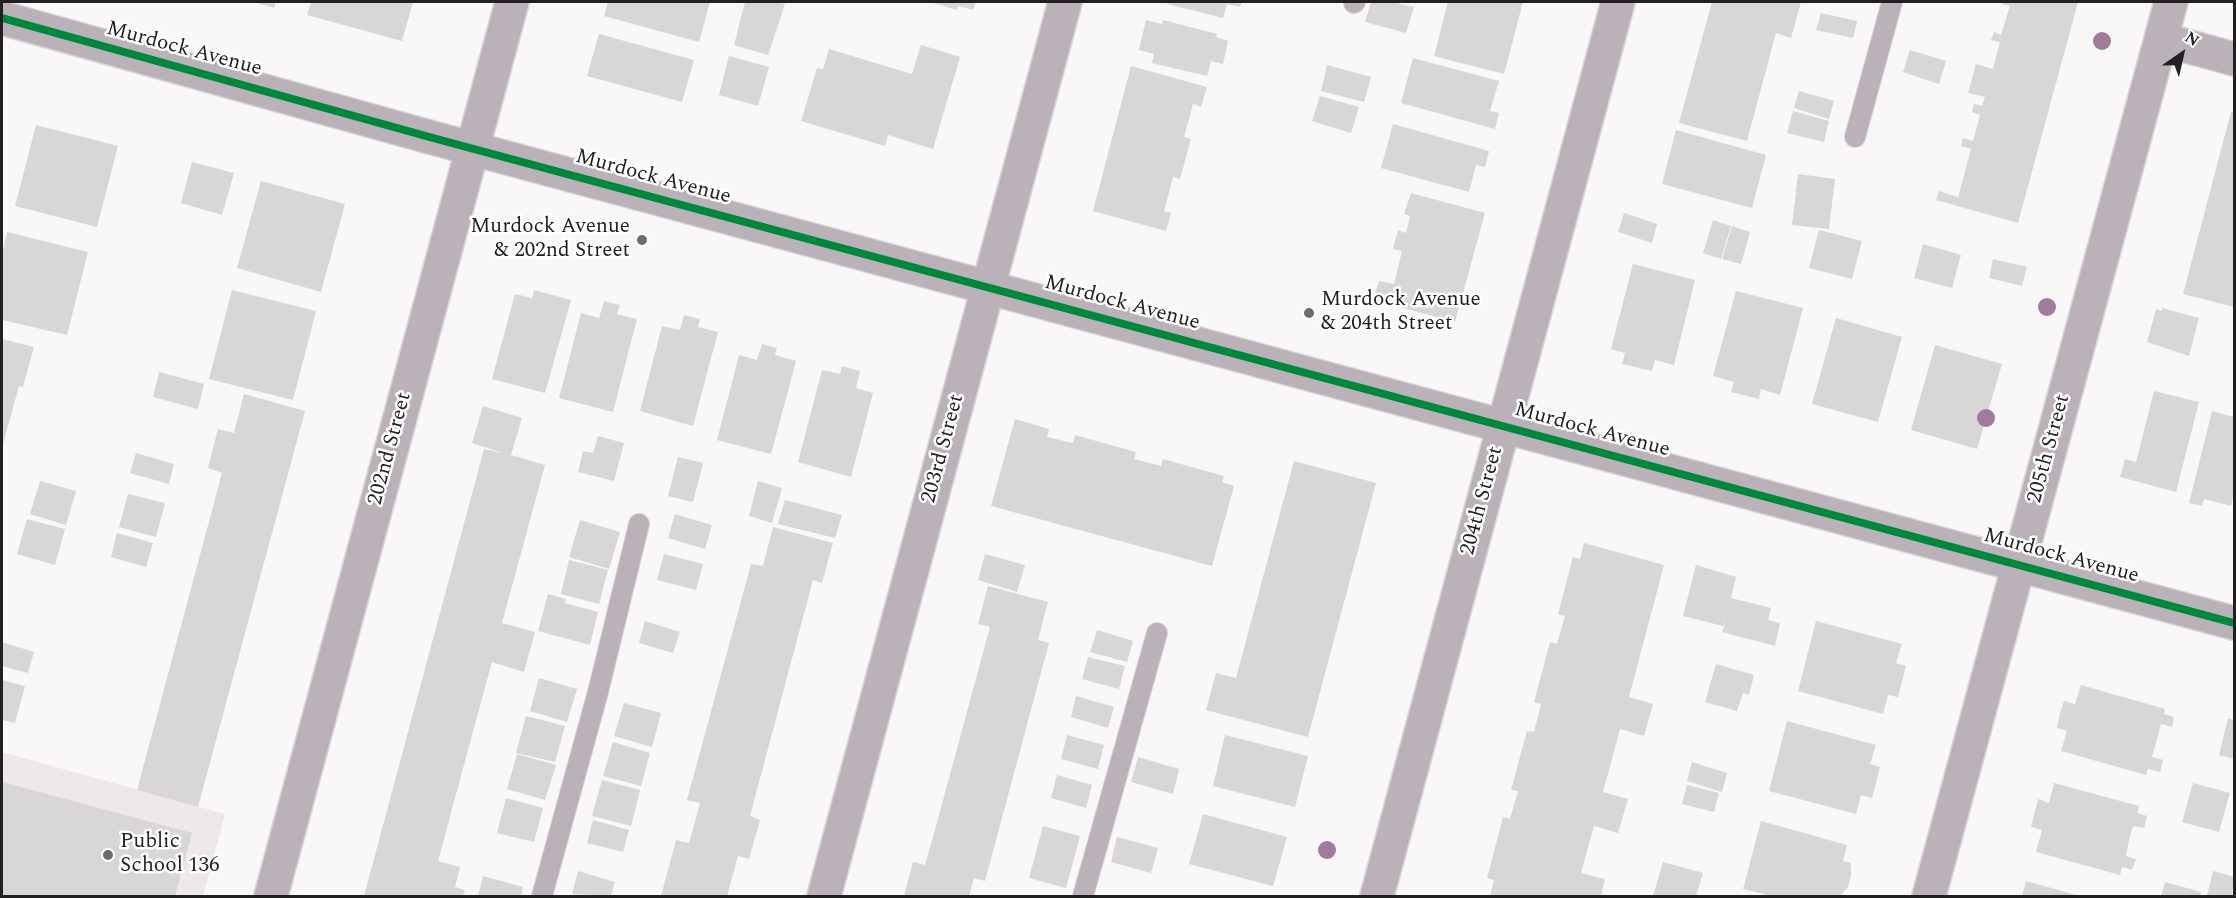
<!DOCTYPE html>
<html>
<head>
<meta charset="utf-8">
<style>
  body { margin:0 }
  #map { position:relative; width:2236px; height:898px; overflow:hidden; background:#faf7f9; font-family:Spectral,serif }
  canvas { display:block }
  .frame { position:absolute; inset:0; border:3px solid #222021; pointer-events:none }
  .north { position:absolute; left:2152px; top:24px; width:60px; height:60px; -webkit-text-stroke:4px #fff; paint-order:stroke; rotate:34deg; font-size:16px; font-weight:700; line-height:24px; text-align:center; color:#222021 }
  .north::after { content:''; display:block; margin:auto; width:21px; height:27px; background:#222021; clip-path:polygon(50% 0,100% 100%,50% 72%,0 100%) }
</style>
</head>
<body>
<div id="map">
<canvas width="2236" height="898"></canvas>
<div class="frame"></div>
<div class="north">N</div>
</div>
<script>
const ctx = document.querySelector('canvas').getContext('2d');
ctx.lineJoin = 'round';
function fill(path, color) {
  ctx.fillStyle = color;
  ctx.fill(path, 'evenodd');
}
function shape(rows) {
  const path = new Path2D();
  for (const r of rows) {
    path.moveTo(r[0], r[1]);
    for (let i = 2; i < r.length; i += 2) path.lineTo(r[i], r[i + 1]);
  }
  return path;
}
function stroke(path, color, width, dash) {
  ctx.strokeStyle = color;
  ctx.lineWidth = width;
  ctx.lineCap = dash ? 'butt' : 'round';
  ctx.setLineDash(dash || []);
  ctx.stroke(path);
}
function drawText(font, color, halo, rows, align = 'center') {
  ctx.font = font + ' Spectral,serif';
  ctx.lineWidth = 5;
  ctx.setLineDash([]);
  ctx.textBaseline = 'middle';
  ctx.strokeStyle = halo;
  ctx.fillStyle = color;
  for (const [text, x, y, turn = 0] of rows) {
    ctx.save();
    ctx.translate(x, y);
    ctx.rotate((+turn || 0) * Math.PI / 180);
    ctx.textAlign = isNaN(turn) ? turn : align;
    if (halo) ctx.strokeText(text, 0, 0);
    ctx.fillText(text, 0, 0);
    ctx.restore();
  }
}
fill(shape([
  [2,752,225,814,203,896,2,896]
]), '#eee7ec');
fill(shape([
  [254,2,276,2,274,8],
  [311,2,413,2,402,41,307,15],
  [608,2,710,2,699,42,604,16],
  [745,2,774,2,785,4,768,55,734,45],
  [930,2,976,2,973,10,958,6,957,10],
  [1168,2,1242,2,1240,7,1227,4,1223,18,1167,4],
  [1371,2,1392,2,1414,7,1406,33,1365,22],
  [1448,2,1523,2,1504,74,1434,56],
  [1712,2,1801,2,1791,38,1776,33,1747,141,1679,123],
  [2002,2,2078,2,2018,223,1936,200,1939,191,1958,197,1971,149,1961,146,1963,138,1973,141,1980,115,1972,112,1974,104,1982,106,1985,97,1968,93,1976,64,1993,69,2000,42,1991,40,1994,32,2001,35,2010,6,2002,4],
  [1821,13,1857,21,1853,38,1816,30],
  [1146,20,1162,24,1163,20,1217,34,1216,37,1228,41,1223,64,1211,61,1207,76,1152,63,1154,54,1139,50],
  [599,34,694,60,682,102,587,76],
  [921,45,960,57,933,149,888,135,885,146,801,121,817,68,823,69,829,49,912,74],
  [1910,50,1946,61,1939,84,1903,72],
  [729,56,769,67,758,106,719,95],
  [1413,58,1499,81,1490,111,1499,113,1495,129,1401,103],
  [1327,65,1371,77,1364,102,1321,91],
  [1131,66,1207,87,1201,107,1193,104,1184,137,1191,139,1180,179,1173,177,1164,211,1171,213,1166,231,1093,211],
  [1799,91,1834,101,1829,119,1794,108],
  [1320,96,1359,107,1351,133,1312,121],
  [1793,111,1829,121,1824,142,1787,133],
  [2231,112,2234,113,2234,307,2183,294],
  [1393,124,1489,151,1485,167,1476,165,1469,192,1381,168],
  [36,125,118,146,97,227,15,206],
  [1676,130,1766,155,1752,208,1662,184],
  [192,162,234,173,222,215,181,203],
  [1798,174,1835,179,1829,229,1792,225],
  [261,181,345,204,321,292,237,268],
  [1411,193,1485,213,1455,322,1373,300,1379,281,1394,284,1402,251,1393,249,1398,230,1406,233,1410,216,1404,214],
  [1624,213,1657,224,1652,243,1618,232],
  [1713,220,1731,226,1721,259,1703,253],
  [1732,226,1750,232,1741,264,1722,259],
  [1819,230,1862,241,1852,279,1809,268],
  [7,232,88,252,67,335,2,320,2,255],
  [1923,244,1961,255,1952,288,1914,278],
  [1993,259,2027,267,2022,286,1989,278],
  [1633,264,1695,280,1674,365,1655,360,1652,371,1622,364,1625,353,1611,349],
  [232,290,316,311,293,400,209,379],
  [534,290,571,300,545,393,492,379,515,294,532,298],
  [1736,291,1803,308,1780,395,1761,389,1759,399,1731,392,1734,382,1713,376],
  [604,301,620,305,617,314,637,319,613,412,559,398,581,313,599,318],
  [2162,308,2199,318,2189,356,2147,342,2156,309,2162,311],
  [684,315,700,319,698,327,718,332,693,426,640,411,662,326,680,330],
  [1836,318,1902,337,1878,422,1812,404],
  [2,339,34,347,23,387,19,386,2,448],
  [762,344,777,348,775,355,796,361,771,454,717,440,739,355,757,360],
  [1935,345,2002,364,1977,449,1911,430],
  [842,366,860,371,856,388,873,393,851,477,798,462,822,370,840,374],
  [159,372,204,384,198,409,153,397],
  [2154,391,2199,402,2176,492,2120,477,2125,459,2136,462],
  [244,394,305,411,198,807,137,790,222,473,208,468,218,429,234,433],
  [483,406,522,418,511,455,545,465,502,623,535,632,524,672,492,662,481,702,438,861,460,867,455,887,465,890,463,896,364,896,484,449,503,453,472,443],
  [2212,411,2234,417,2234,492,2231,506,2204,499,2202,506,2189,503],
  [1015,419,1049,429,1047,437,1073,443,1075,435,1136,452,1134,459,1161,466,1163,459,1224,476,1222,482,1234,486,1212,566,991,506],
  [598,436,624,443,614,481,578,472,583,451,593,453],
  [136,453,174,464,169,484,130,473],
  [678,457,703,463,693,502,668,496],
  [1294,461,1376,483,1308,737,1206,710,1216,673,1236,678],
  [40,481,76,491,66,525,30,514],
  [758,481,782,488,772,523,749,516],
  [128,494,165,503,156,537,119,527],
  [785,500,842,515,835,538,778,524],
  [675,514,712,525,705,549,668,538],
  [27,519,65,529,55,565,17,554],
  [580,520,620,532,609,569,569,557],
  [773,527,833,543,822,583,813,580,750,816,760,820,749,859,738,856,727,896,661,896,676,840,689,843,700,803,687,800,751,564,763,566],
  [117,533,153,543,146,567,111,557],
  [1584,543,1664,565,1629,697,1653,704,1644,736,1620,729,1603,792,1628,799,1618,833,1594,826,1581,873,1605,879,1601,896,1490,896,1494,880,1487,878,1495,848,1503,817,1510,819,1518,791,1511,790,1527,731,1534,732,1541,704,1534,702,1550,642,1557,644,1565,616,1558,614,1573,557,1580,559],
  [664,554,703,564,696,590,657,580],
  [985,554,1025,565,1017,592,978,580],
  [569,560,608,570,599,604,561,594],
  [1696,565,1736,577,1731,598,1771,608,1768,620,1780,623,1775,646,1722,632,1726,620,1723,626,1683,616],
  [988,586,1048,602,1038,640,1049,643,985,881,974,878,969,896,904,896,913,862,925,865,936,826,990,627,978,624],
  [548,594,566,599,565,603,598,612,590,645,538,631],
  [645,621,680,632,673,653,639,643],
  [1816,621,1902,644,1896,663,1906,666,1898,697,1888,695,1883,714,1798,691],
  [1097,630,1133,641,1127,662,1090,652],
  [2,642,34,652,28,673,2,666],
  [1088,657,1125,666,1119,689,1082,679],
  [1716,664,1754,675,1749,695,1743,693,1737,711,1705,702],
  [539,678,577,689,567,722,530,711],
  [2,680,25,686,15,723,2,720],
  [2081,685,2165,709,2164,714,2174,717,2172,727,2161,724,2152,757,2163,760,2160,772,2148,769,2146,775,2061,751,2067,731,2057,728,2060,713,2064,701,2075,704],
  [1076,696,1114,707,1108,728,1071,717],
  [624,703,661,713,652,747,614,736],
  [526,716,565,726,555,762,516,753],
  [2228,718,2234,720,2234,759,2219,755],
  [1787,721,1876,745,1870,764,1880,767,1872,798,1861,795,1856,814,1769,791],
  [1067,735,1104,745,1098,769,1061,759],
  [1225,735,1308,756,1295,807,1213,786],
  [613,742,650,753,641,786,603,776],
  [517,754,556,765,545,800,507,789],
  [1138,757,1179,769,1173,794,1131,782],
  [1692,762,1727,773,1722,792,1687,781],
  [1057,775,1092,785,1086,808,1051,798],
  [602,780,640,790,631,826,592,816],
  [2,782,192,833,175,896,2,896],
  [2054,783,2139,806,2137,813,2147,816,2144,828,2133,826,2129,840,2126,856,2136,859,2132,870,2122,867,2120,875,2036,852,2042,830,2031,827,2038,799,2049,803],
  [2193,783,2230,793,2219,832,2182,822],
  [1687,785,1719,793,1714,812,1682,804],
  [506,798,543,808,534,842,497,833],
  [1203,814,1287,837,1273,886,1189,864],
  [593,820,629,830,623,852,587,843],
  [1761,821,1847,845,1843,861,1851,863,1851,876,1848,887,1840,896,1771,896,1743,889],
  [1043,826,1080,836,1066,888,1029,878],
  [1117,837,1158,848,1151,873,1111,862],
  [1663,862,1703,873,1696,896,1653,896],
  [578,871,615,882,611,896,572,894],
  [2213,871,2234,877,2232,896,2207,896],
  [483,876,523,887,521,896,478,896],
  [2026,881,2080,896,2022,896],
  [2165,882,2201,892,2200,896,2161,896]
]), '#d8d6d7');
const lane = shape([
  [1354,3,1355,2],
  [1855,137,1892,2],
  [542,896,598,692,639,524],
  [1083,896,1157,633]
]);
const street = shape([
  [2,18,433,138,2234,623],
  [2161,39,2234,59],
  [271,896,512,2],
  [824,896,1065,2],
  [1377,896,1618,2],
  [1929,896,2171,2]
]);
stroke(lane, '#d7d5d6', 22);
stroke(street, '#d7d5d6', 36);
stroke(lane, '#bab2b8', 20);
stroke(street, '#bab2b8', 33);
stroke(shape([
  [2,18,433,138,2234,623]
]), '#00873e', 8);
ctx.fillStyle = '#9f7c9a';
for (const [x, y] of [
  [2102,41],
  [2047,307],
  [1986,418],
  [1327,850]
]) {
  ctx.beginPath();
  ctx.arc(x, y, 9, 0, 2 * Math.PI);
  ctx.fill();
}
for (const [x, y, r, color] of [
  [642,240,6,"#6e6b6d"],
  [1309,313,6,"#6e6b6d"],
  [108,855,6,"#6e6b6d"]
]) {
  const dot = new Path2D();
  dot.arc(x, y, r, 0, 2 * Math.PI);
  ctx.fillStyle = color;
  ctx.fill(dot);
  stroke(dot, '#fff', 2);
}
drawText('21px', '#222021', '#fff', [
  ["Murdock Avenue",184,50,15],
  ["Murdock Avenue",653,178,15],
  ["Murdock Avenue",1122,304,15],
  ["Murdock Avenue",1592,431,15],
  ["202nd Street",391,449,-75],
  ["203rd Street",944,449,-75],
  ["205th Street",2050,449,-75],
  ["204th Street",1483,501,-75],
  ["Murdock Avenue",2061,557,15]
]);
drawText('21px', '#222021', '#fff', [
  ["Murdock Avenue",630,228,"right"],
  ["& 202nd Street",630,252,"right"],
  ["Murdock Avenue",1321,301],
  ["& 204th Street",1321,325],
  ["Public",120,843],
  ["School 136",120,867]
], 'left');
</script>
</body>
</html>
